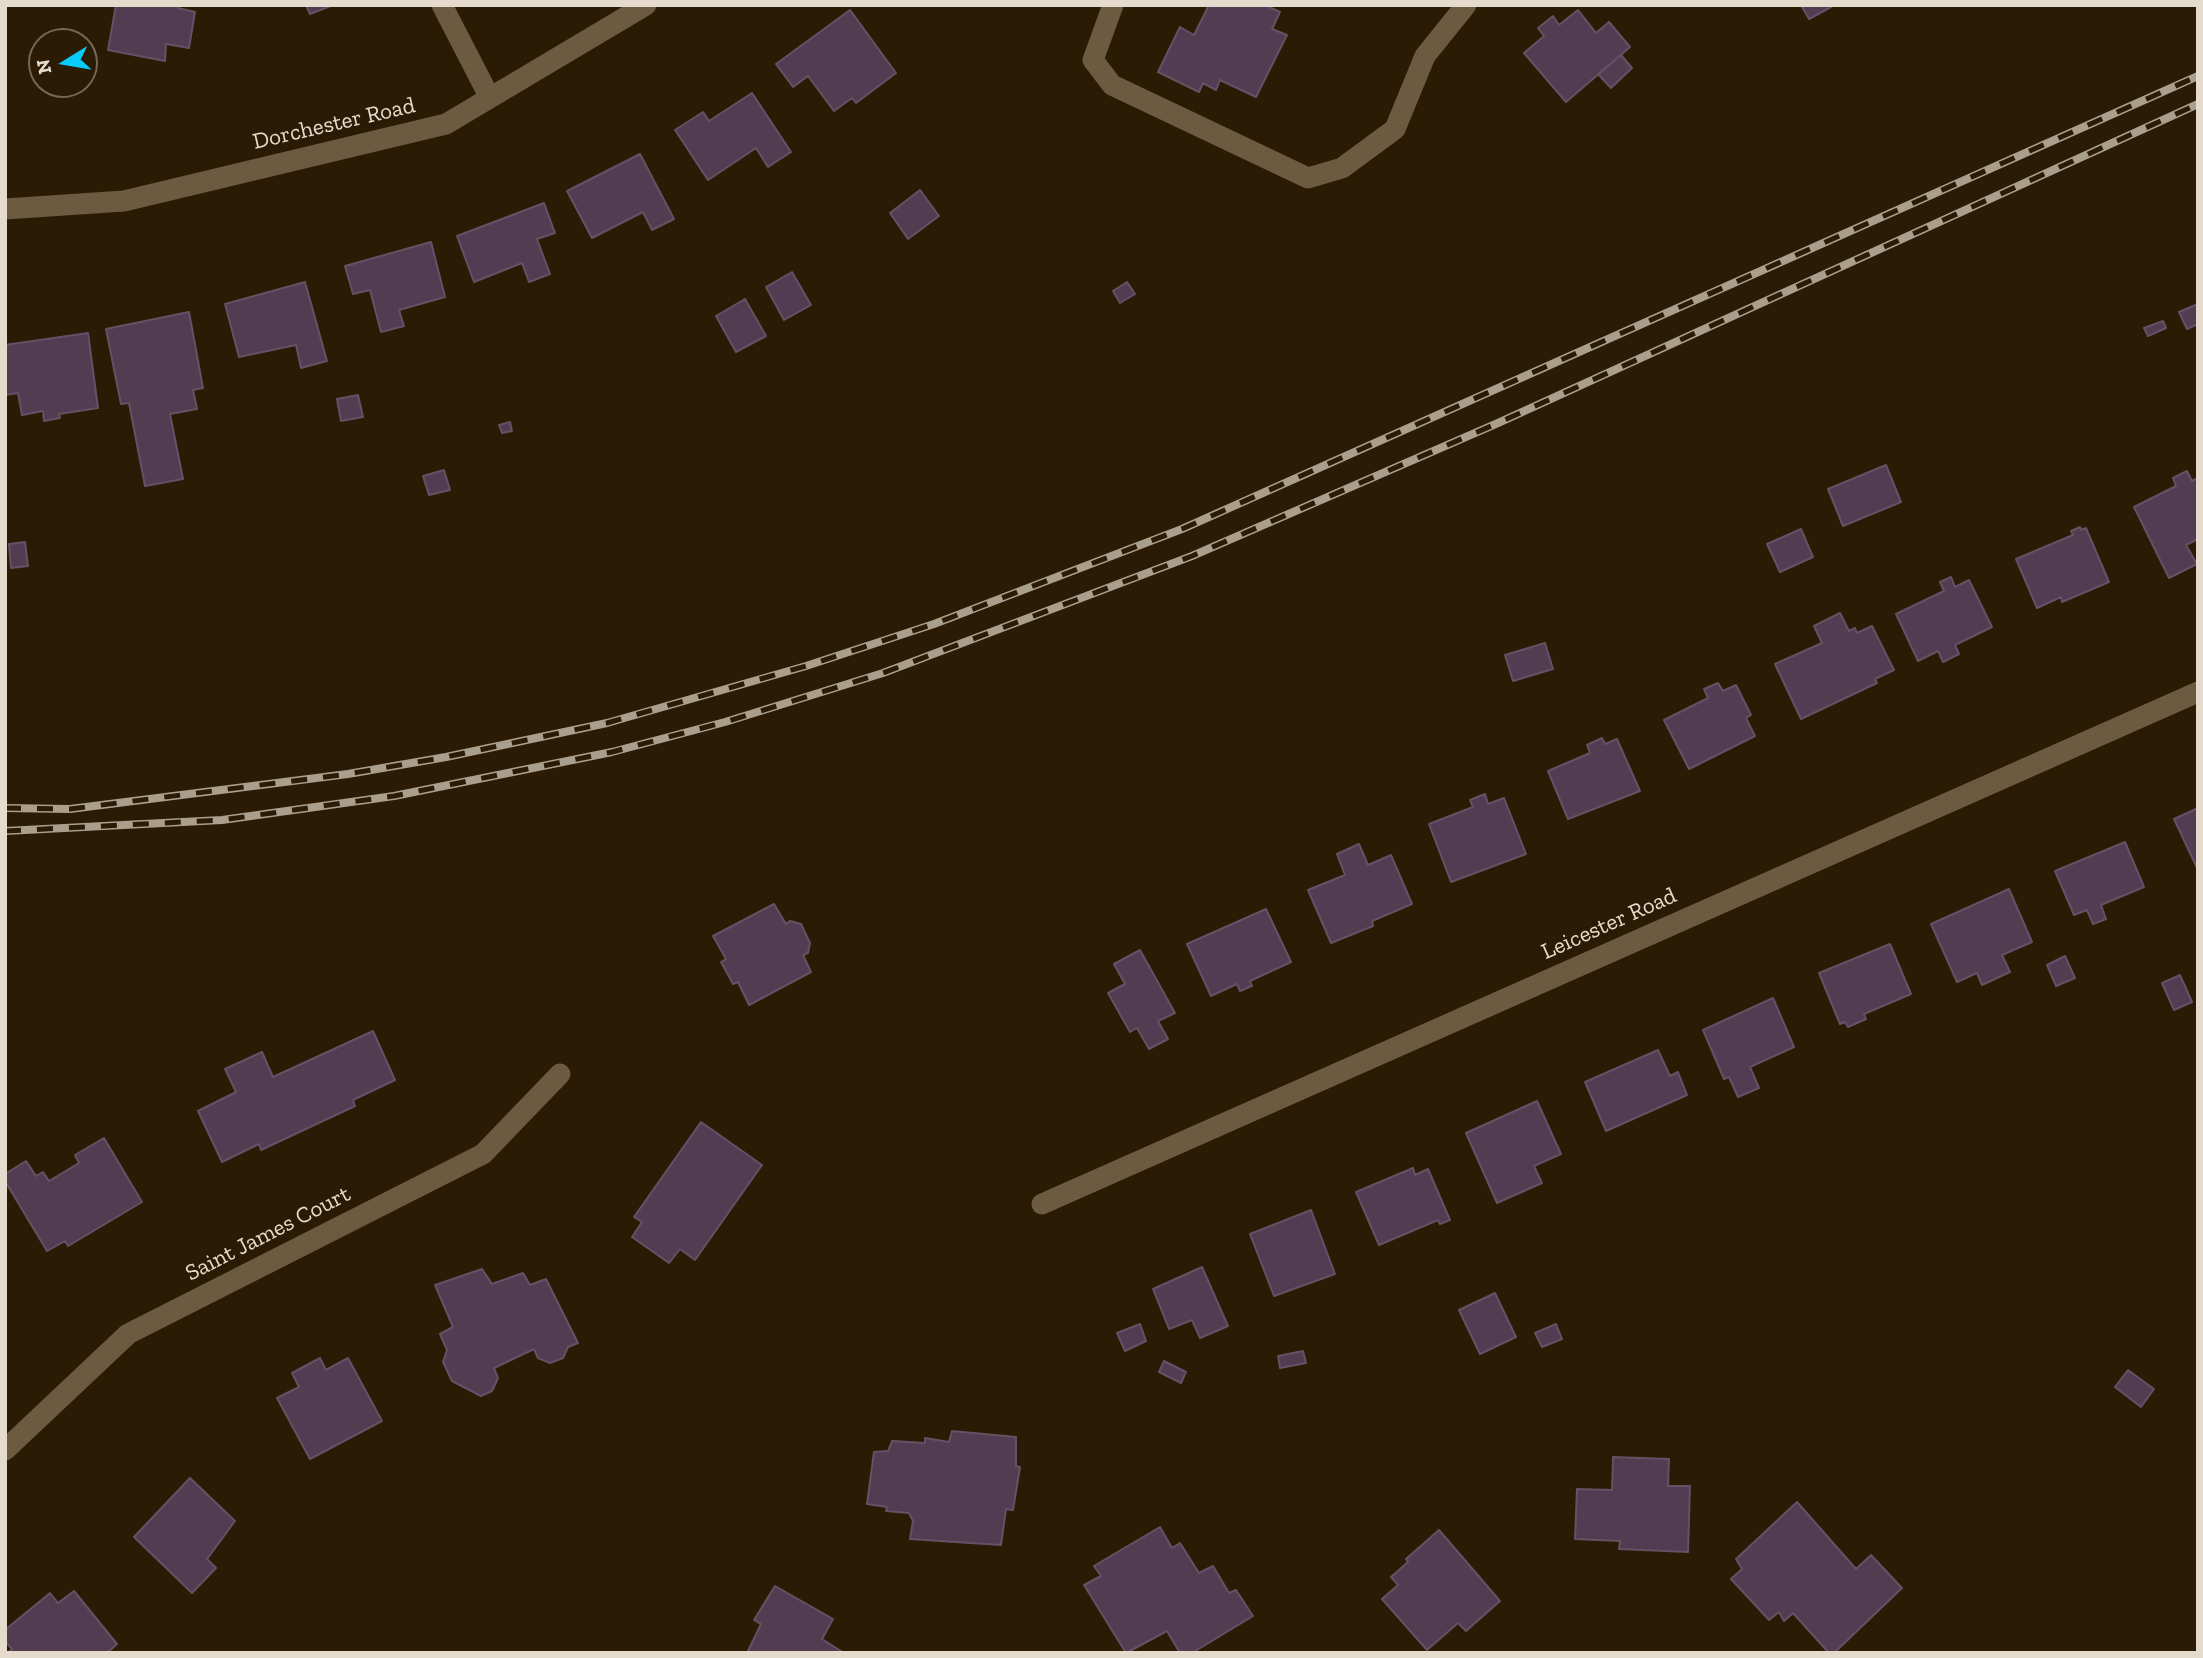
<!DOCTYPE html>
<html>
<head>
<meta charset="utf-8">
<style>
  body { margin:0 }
  #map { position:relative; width:2203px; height:1658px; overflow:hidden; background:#2b1b04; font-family:"Zilla Slab",serif }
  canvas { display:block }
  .frame { position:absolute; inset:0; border:7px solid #e5dbcd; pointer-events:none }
  .north { position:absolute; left:28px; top:28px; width:70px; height:70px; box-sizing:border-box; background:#2b1b04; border:2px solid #756854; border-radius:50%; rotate:259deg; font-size:19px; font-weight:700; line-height:28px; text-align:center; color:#e5dbcd }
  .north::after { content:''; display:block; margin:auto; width:24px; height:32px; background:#08cbf9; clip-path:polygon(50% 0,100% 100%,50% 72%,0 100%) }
</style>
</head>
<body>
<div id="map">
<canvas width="2203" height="1658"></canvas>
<div class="frame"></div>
<div class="north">N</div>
</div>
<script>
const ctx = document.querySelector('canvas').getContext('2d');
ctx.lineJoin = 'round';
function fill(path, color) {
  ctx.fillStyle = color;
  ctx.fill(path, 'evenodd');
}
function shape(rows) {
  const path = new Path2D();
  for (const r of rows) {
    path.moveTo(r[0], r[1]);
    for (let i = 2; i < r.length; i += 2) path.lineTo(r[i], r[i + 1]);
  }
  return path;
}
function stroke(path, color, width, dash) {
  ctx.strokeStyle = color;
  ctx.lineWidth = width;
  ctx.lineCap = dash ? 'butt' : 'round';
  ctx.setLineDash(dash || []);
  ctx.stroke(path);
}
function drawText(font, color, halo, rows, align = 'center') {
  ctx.font = font + ' "Zilla Slab",serif';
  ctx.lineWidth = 6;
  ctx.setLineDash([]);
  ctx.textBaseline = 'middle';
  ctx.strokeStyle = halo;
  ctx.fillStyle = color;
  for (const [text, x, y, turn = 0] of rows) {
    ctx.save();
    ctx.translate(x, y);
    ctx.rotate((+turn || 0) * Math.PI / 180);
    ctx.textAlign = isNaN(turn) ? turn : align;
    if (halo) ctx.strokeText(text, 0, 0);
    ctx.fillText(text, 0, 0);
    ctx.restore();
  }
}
const building = shape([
  [116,5,178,5,178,8,195,12,189,48,166,44,165,61,108,50,116,5],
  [306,5,333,5,310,14,306,5],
  [1209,5,1265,5,1280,12,1272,29,1287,35,1256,97,1220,80,1216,90,1203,83,1199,92,1158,72,1180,27,1194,35,1209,5],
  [1801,5,1831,5,1831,7,1809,19,1801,5],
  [850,10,896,73,856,103,852,98,834,111,808,76,793,87,776,64,850,10],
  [1578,10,1596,33,1609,22,1630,47,1566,102,1524,53,1544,36,1538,28,1553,16,1559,25,1578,10],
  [1621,55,1632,68,1611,88,1598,74,1621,55],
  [752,93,791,152,768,167,756,148,708,180,675,130,703,112,709,121,752,93],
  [640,154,674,219,652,230,643,212,592,238,567,191,640,154],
  [920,190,939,216,908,239,890,213,920,190],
  [544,203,555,233,537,239,550,274,529,282,522,263,474,282,457,236,544,203],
  [431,242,445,297,399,310,404,326,381,332,370,290,353,294,345,266,431,242],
  [792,272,811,305,784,320,766,287,792,272],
  [305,282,327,361,301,368,296,345,239,357,225,304,305,282],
  [1127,282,1135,294,1120,303,1113,291,1127,282],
  [745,299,766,336,736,352,716,316,745,299],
  [2198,304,2198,324,2187,329,2179,312,2198,304],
  [189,312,203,388,193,390,197,409,170,414,183,479,145,486,129,403,121,404,106,329,189,312],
  [2163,321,2166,328,2148,336,2144,328,2163,321],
  [88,333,98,408,59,414,60,418,44,421,43,411,22,415,18,393,5,395,5,345,88,333],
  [358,395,363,417,341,421,337,399,358,395],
  [510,422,512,431,502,433,499,425,510,422],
  [1886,465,1901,502,1843,526,1828,489,1886,465],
  [444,470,450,490,429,495,423,476,444,470],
  [2187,471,2192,481,2198,478,2198,539,2186,545,2197,564,2169,578,2134,507,2176,486,2173,478,2187,471],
  [2080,527,2081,530,2086,528,2109,582,2062,602,2061,597,2037,608,2016,559,2073,535,2071,531,2080,527],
  [1801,529,1813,557,1780,572,1767,544,1801,529],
  [25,542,28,566,11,568,9,544,25,542],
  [1951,577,1955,587,1969,580,1992,627,1955,645,1959,654,1943,662,1938,651,1918,661,1896,614,1944,591,1940,582,1951,577],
  [1840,613,1849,631,1855,628,1857,633,1872,626,1894,670,1875,679,1877,683,1801,719,1775,664,1822,643,1814,626,1840,613],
  [1545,643,1553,669,1513,681,1505,655,1545,643],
  [1718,683,1723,691,1736,685,1751,715,1746,718,1755,736,1689,769,1664,720,1708,698,1704,689,1718,683],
  [1602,738,1605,744,1617,739,1640,791,1568,819,1548,771,1590,753,1587,745,1602,738],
  [1485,794,1488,804,1504,798,1526,854,1451,882,1429,824,1473,807,1470,800,1485,794],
  [2198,808,2198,870,2174,819,2198,808],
  [2125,842,2144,887,2101,905,2106,919,2093,924,2087,910,2074,915,2055,871,2125,842],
  [1359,844,1368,865,1391,855,1412,904,1372,921,1373,926,1331,943,1308,890,1345,875,1337,854,1359,844],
  [2009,889,2032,942,2002,955,2010,972,1982,985,1977,973,1957,982,1931,924,2009,889],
  [774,904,786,924,790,921,801,924,810,943,808,953,803,955,811,972,749,1005,738,982,733,984,721,962,726,959,713,936,774,904],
  [1266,909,1291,962,1250,981,1252,986,1240,991,1237,984,1211,996,1187,944,1266,909],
  [1890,944,1911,994,1864,1014,1866,1019,1848,1027,1845,1022,1840,1024,1819,973,1890,944],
  [1140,950,1175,1013,1158,1021,1168,1039,1149,1049,1137,1028,1130,1032,1108,993,1125,984,1114,964,1140,950],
  [2065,956,2075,978,2056,986,2047,965,2065,956],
  [2180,975,2192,1002,2174,1010,2162,983,2180,975],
  [1773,998,1794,1047,1750,1067,1759,1088,1738,1097,1729,1077,1724,1079,1703,1030,1773,998],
  [373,1031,395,1080,353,1100,355,1106,261,1150,259,1144,222,1162,198,1111,236,1092,225,1069,262,1052,273,1077,373,1031],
  [1658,1050,1670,1076,1678,1072,1687,1095,1606,1131,1585,1082,1658,1050],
  [1537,1101,1561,1154,1534,1166,1542,1183,1497,1203,1466,1133,1537,1101],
  [701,1122,762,1165,695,1260,680,1249,669,1263,632,1237,642,1222,634,1217,701,1122],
  [104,1138,142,1202,68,1246,65,1241,47,1251,5,1181,5,1174,26,1161,36,1176,43,1172,49,1181,79,1163,75,1155,104,1138],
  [1413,1168,1415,1175,1428,1169,1450,1220,1440,1224,1438,1220,1379,1245,1356,1192,1413,1168],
  [1311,1210,1335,1274,1274,1296,1250,1234,1311,1210],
  [1202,1267,1228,1326,1200,1338,1192,1320,1169,1329,1153,1289,1202,1267],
  [482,1269,492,1284,523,1273,530,1285,546,1279,578,1343,568,1347,563,1358,550,1363,538,1358,534,1349,494,1368,498,1378,492,1391,481,1396,452,1381,443,1362,447,1350,440,1334,453,1327,435,1285,482,1269],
  [1495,1293,1516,1337,1480,1354,1459,1310,1495,1293],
  [1140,1324,1146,1341,1125,1351,1117,1333,1140,1324],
  [1556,1324,1562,1339,1542,1347,1535,1333,1556,1324],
  [1303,1351,1306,1363,1280,1368,1278,1356,1303,1351],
  [320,1358,326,1370,348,1358,382,1421,310,1459,277,1398,299,1387,292,1373,320,1358],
  [1164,1361,1186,1372,1181,1383,1159,1372,1164,1361],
  [2128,1370,2154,1389,2141,1407,2115,1387,2128,1370],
  [952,1431,1016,1437,1016,1466,1020,1467,1013,1510,1006,1509,1001,1545,910,1539,913,1521,909,1513,886,1511,887,1507,867,1504,874,1452,888,1451,892,1441,925,1443,925,1438,949,1442,952,1431],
  [1613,1457,1669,1459,1668,1486,1690,1486,1688,1552,1619,1549,1620,1541,1575,1539,1577,1489,1612,1490,1613,1457],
  [190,1478,235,1521,207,1559,216,1568,192,1593,134,1537,190,1478],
  [1797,1502,1856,1569,1871,1555,1902,1588,1834,1653,1829,1653,1793,1613,1784,1621,1779,1612,1769,1620,1731,1579,1742,1569,1736,1559,1797,1502],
  [1160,1527,1172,1548,1180,1543,1199,1573,1213,1566,1229,1593,1236,1590,1253,1616,1192,1653,1180,1653,1167,1631,1126,1653,1084,1585,1101,1576,1094,1566,1160,1527],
  [1439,1530,1500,1601,1466,1631,1458,1623,1427,1650,1382,1599,1398,1585,1391,1577,1408,1562,1406,1559,1439,1530],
  [775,1586,833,1619,822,1639,844,1653,747,1653,761,1624,754,1620,775,1586],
  [74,1591,117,1644,107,1653,8,1653,12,1649,5,1641,5,1630,50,1593,58,1603,74,1591]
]);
fill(building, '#513c51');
stroke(building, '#665065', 2);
stroke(shape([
  [442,5,490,98],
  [1113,5,1093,60,1112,85,1308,178,1342,168,1395,129,1425,56,1466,5],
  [5,209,124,201,446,124,646,5],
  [1042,1204,2198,692],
  [5,1450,128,1334,483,1154,560,1074]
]), '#6c5a41', 21);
const rail = shape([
  [5,808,70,809,348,774,446,757,607,723,806,666,934,624,1182,529,2198,76],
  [5,831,222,820,394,796,612,752,725,722,883,673,1192,556,1498,423,2198,104]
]);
stroke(rail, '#aa9e8d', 8);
stroke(rail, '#2b1b04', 5, [16]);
drawText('23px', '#e5dbcd', '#2b1b04', [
  ["Dorchester Road",334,124,-13],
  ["Leicester Road",1609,924,-24],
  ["Saint James Court",268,1234,-27]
]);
</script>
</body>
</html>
